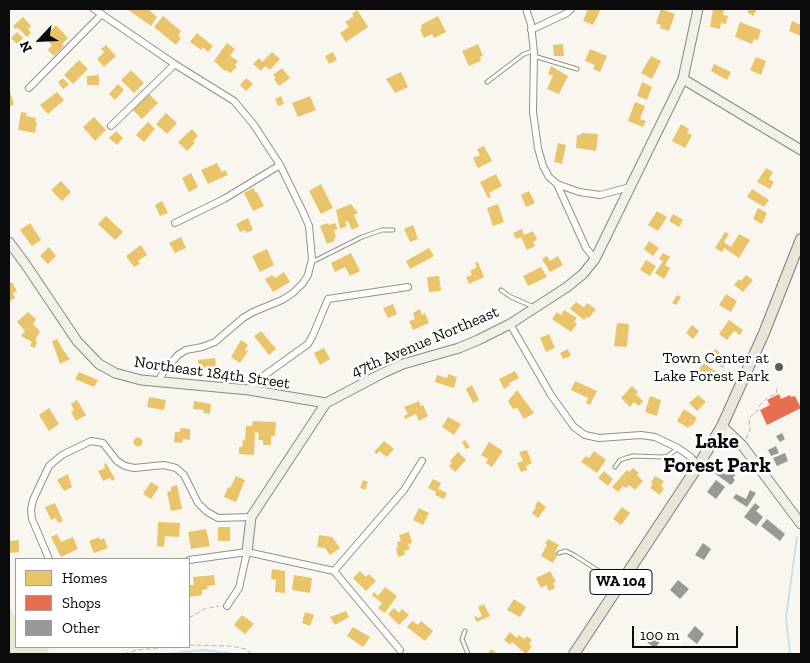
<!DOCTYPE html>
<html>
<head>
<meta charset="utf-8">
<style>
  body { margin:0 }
  #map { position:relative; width:810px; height:663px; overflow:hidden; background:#f8f6ee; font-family:"Zilla Slab",serif }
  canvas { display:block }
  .frame { position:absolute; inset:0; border:10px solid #0a0a0a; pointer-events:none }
  .legend { position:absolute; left:15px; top:558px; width:175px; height:90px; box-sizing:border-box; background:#fff; border:1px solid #9d9d9d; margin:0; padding:6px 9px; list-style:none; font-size:15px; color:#0a0a0a }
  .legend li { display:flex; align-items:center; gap:10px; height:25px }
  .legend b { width:25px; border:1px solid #9d9d9d }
  .north { position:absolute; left:15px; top:15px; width:50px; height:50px; -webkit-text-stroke:4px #fff; paint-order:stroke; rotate:245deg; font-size:14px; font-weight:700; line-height:20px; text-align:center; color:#0a0a0a }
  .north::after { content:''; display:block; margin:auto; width:18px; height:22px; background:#0a0a0a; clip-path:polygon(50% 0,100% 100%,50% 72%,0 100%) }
  .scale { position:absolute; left:632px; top:626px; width:106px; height:22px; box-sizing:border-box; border:2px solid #0a0a0a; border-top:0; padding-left:6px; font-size:15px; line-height:18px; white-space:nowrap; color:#0a0a0a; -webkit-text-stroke:4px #fff; paint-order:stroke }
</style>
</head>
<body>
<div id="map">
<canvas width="810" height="663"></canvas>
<div class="frame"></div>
<ul class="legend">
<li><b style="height:14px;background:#e9c46a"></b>Homes</li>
<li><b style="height:14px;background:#e76f51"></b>Shops</li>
<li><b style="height:14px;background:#9a9894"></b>Other</li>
</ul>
<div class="north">N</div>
<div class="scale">100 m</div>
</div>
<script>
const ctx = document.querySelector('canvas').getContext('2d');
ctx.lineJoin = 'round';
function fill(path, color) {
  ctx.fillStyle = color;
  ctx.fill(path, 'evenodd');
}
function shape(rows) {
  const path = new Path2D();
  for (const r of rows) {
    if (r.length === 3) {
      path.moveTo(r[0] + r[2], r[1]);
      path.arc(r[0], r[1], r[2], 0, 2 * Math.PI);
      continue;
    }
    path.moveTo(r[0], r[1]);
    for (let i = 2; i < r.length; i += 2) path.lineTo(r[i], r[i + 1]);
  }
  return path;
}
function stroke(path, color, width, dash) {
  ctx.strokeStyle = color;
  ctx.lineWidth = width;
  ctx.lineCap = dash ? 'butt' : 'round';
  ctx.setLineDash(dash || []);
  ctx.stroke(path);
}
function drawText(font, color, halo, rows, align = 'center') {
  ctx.font = font + ' "Zilla Slab",serif';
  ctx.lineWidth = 5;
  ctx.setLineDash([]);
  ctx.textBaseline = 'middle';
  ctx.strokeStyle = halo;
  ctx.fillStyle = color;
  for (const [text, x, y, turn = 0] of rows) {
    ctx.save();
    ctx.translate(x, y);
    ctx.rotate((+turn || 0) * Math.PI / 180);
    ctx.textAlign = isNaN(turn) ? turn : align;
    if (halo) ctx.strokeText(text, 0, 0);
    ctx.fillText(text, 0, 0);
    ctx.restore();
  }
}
fill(shape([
  [9,606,16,619,16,647,49,647,47,654,9,654]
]), '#e0ebd0');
fill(shape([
  [127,9,148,9,157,17,151,26],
  [588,9,599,9,600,11,593,25,583,21],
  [661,9,675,14,669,31,660,28,661,25,656,23],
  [713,9,724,9,723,15,728,16,726,24,721,23,720,29,710,27],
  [749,9,757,9,753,16,747,12],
  [357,10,368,27,346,42,340,33,349,27,345,22,354,16,352,14],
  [163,16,181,31,178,36,181,38,176,45,154,27],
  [438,16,446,32,434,38,432,34,424,38,420,29,422,28,421,25],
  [23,17,31,26,28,29,31,33,27,37,18,28,16,29,13,26],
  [792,21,801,25,801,36,789,31],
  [740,22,761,30,758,40,754,39,752,44,735,37],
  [56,25,68,38,62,44,64,46,54,56,48,50,52,45,44,37],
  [17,32,23,38,17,44,11,38],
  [197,33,213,46,208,52,203,47,201,50,190,42],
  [227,43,235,49,230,56,238,61,235,65,237,67,230,73,226,70,225,71,214,61],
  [478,44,483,56,480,57,481,61,469,66,462,51],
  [563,44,564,56,554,56,553,45],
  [106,45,116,56,104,67,97,59,104,52,101,49],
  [590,49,607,56,600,72,593,69,595,65,585,61],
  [272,52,280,59,270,70,265,66,261,71,253,64,259,58,262,62],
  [333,52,337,60,329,64,325,56],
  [651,56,661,61,652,79,641,73],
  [756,57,766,61,761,75,750,70],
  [79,60,88,69,73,84,64,75],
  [714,64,731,72,727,80,711,71],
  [551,66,568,76,559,94,547,89,553,76,548,74],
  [282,68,290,78,279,86,274,79,276,78,273,75],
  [131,70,144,83,134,93,121,80],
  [401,72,408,87,395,93,386,79],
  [99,75,99,85,87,85,87,76],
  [63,78,69,85,63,89,58,82],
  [246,78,253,84,246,91,240,85],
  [642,82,652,87,647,100,637,96],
  [118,84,124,90,115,100,109,94],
  [9,89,14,104,9,107],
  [57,92,64,100,48,114,40,105],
  [149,94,158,103,142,119,133,110],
  [281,96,284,104,278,106,275,99],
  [310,96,316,110,298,117,292,103],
  [635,102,645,106,640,119,646,121,643,127,628,121],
  [21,112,27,113,26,116,36,118,35,122,37,122,35,133,18,130],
  [166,113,177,123,167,134,156,124],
  [94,117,106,130,95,141,83,127],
  [148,122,155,129,144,142,136,135],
  [681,124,689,129,687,133,692,135,685,148,672,141],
  [192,129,198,136,193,141,195,143,187,151,178,142],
  [116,131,123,138,117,145,109,138],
  [581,133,598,134,596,151,576,148,577,135,581,135],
  [558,143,566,145,562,164,554,162],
  [484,146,492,161,478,168,473,158,480,155,477,149],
  [217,163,222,172,225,170,228,175,208,184,201,170],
  [766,168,773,172,769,179,774,182,770,189,757,182],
  [191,173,198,187,189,192,182,178],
  [496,174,502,186,489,193,491,197,488,198,480,182],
  [61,181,71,192,62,201,51,190],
  [321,184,333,208,321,214,309,191],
  [253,188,256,193,257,192,264,206,253,211,244,193],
  [752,189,769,200,764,207,747,197],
  [529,191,535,203,526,207,521,195],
  [162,201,168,213,160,216,155,205],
  [351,204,358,213,354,215,359,226,352,230,348,221,345,222,347,226,340,229,336,210],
  [498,204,504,222,493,226,487,208],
  [758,208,767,213,762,224,753,219],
  [657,211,667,217,658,231,648,225],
  [673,214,683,220,679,227,669,221],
  [106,216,123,232,115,240,98,224],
  [248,218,253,230,246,233,245,230,240,232,236,224],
  [30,223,41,240,32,246,20,230],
  [328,223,329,225,335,223,338,229,334,230,336,237,334,239,334,241,327,244,320,226],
  [413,225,418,239,410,242,404,229],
  [522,229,524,235,533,231,537,240,533,242,535,246,527,250,521,237,516,239,513,233],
  [725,232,729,234,724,242,731,247,739,234,750,240,739,258,724,248,722,252,715,248],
  [181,237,186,248,175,253,169,243],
  [649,241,659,248,653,256,644,249],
  [141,245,147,255,138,261,140,264,134,267,126,256],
  [49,247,56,256,48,264,40,256],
  [429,248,434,256,410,269,406,261],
  [267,249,274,265,260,272,252,256],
  [351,253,360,271,350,276,345,267,335,272,331,263],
  [663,253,670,257,665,265,670,268,664,279,655,273,663,261,659,259],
  [547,256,550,261,558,256,563,265,550,272,542,259],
  [646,260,656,266,650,276,640,270],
  [478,262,484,277,469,284,466,277,472,275,470,271,477,267,475,263],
  [541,267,547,277,528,286,523,276],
  [284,272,290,282,273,292,265,279,272,275,275,278],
  [746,275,753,280,743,292,734,285,739,279,741,281],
  [439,276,441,291,429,292,427,277],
  [12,282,17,291,13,293,15,298,10,301,9,284],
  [726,294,737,301,731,312,719,305],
  [677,295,681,297,676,305,672,303],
  [576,302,584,307,587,303,596,309,589,318,587,317,584,320,570,309],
  [393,304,397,314,388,318,383,308],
  [420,309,422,315,425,313,429,323,413,330,409,321,415,319,413,313],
  [564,310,577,318,574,322,577,324,571,332,552,319,557,312,561,315],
  [28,312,36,319,33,324,40,331,35,341,37,342,35,348,30,346,32,342,21,336,25,331,17,322],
  [729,320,743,330,740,335,734,331,727,340,719,334],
  [617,323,629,324,627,347,614,346],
  [692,325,699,331,693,339,686,333],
  [261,331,276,349,269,355,254,336],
  [549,334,555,348,546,352,540,338],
  [57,339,63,350,70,359,60,364,52,341],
  [241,340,248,345,245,350,248,351,240,363,231,357],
  [324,348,330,359,320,365,314,353],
  [568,349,571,356,563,359,560,353],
  [715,349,725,357,724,359,728,361,723,368,712,360,714,357,711,355],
  [215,358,216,367,199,369,198,360],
  [703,363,717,372,710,383,696,374],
  [515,371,519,378,509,383,510,385,504,389,499,379],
  [79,372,98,380,94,387,75,379],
  [448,374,457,377,454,388,435,382,437,375,447,378],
  [575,381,597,391,590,405,586,403,588,398,571,390],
  [472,385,479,400,473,403,466,389],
  [632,386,638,392,636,394,643,401,639,406,634,402,630,407,621,398],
  [517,390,534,413,524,419,517,408,513,409,508,401],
  [698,395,706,402,697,411,689,403],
  [650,396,661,400,657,416,645,412],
  [149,397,166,400,164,410,147,407],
  [77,400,86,415,76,421,71,412,74,410,71,404],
  [194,401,211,404,210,414,203,413,204,410,193,409],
  [419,401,421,406,423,405,428,416,419,421,416,414,405,419,404,416,408,414,404,407],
  [49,408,59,424,49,431,39,415],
  [684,409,697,418,692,426,690,425,688,428,677,421],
  [448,417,461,424,454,435,442,427],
  [253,421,276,422,275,436,271,436,271,445,263,445,263,440,258,440,259,433,255,432,254,455,239,454,239,447,242,447,243,440,245,440,246,426,252,426],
  [180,428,190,429,190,440,183,439,182,443,174,442,175,432,180,432],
  [138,442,4.5],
  [465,440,470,447,466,449,462,442],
  [384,441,394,449,387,457,379,451,377,454,374,452],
  [489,442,503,451,492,467,486,463,488,459,481,455],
  [527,450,532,463,526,466,527,470,521,472,517,463,523,461,519,452],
  [594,451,606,460,597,473,581,462,586,456,589,458],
  [458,452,466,460,455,472,449,466,452,463,450,461],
  [106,463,115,479,112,481,110,478,103,481,98,471,105,468,104,464],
  [633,468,639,473,637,475,643,481,635,490,629,485,626,488,623,486,618,492,612,487,627,470,629,472],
  [604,471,613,479,608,486,598,478],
  [68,474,72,487,64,491,57,480],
  [236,476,245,480,236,502,224,497,228,487,230,488],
  [655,476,664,481,661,486,664,488,660,495,650,488,653,484,651,482],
  [433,479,441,483,438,489,447,493,444,499,435,495,436,492,428,488],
  [363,480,368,482,365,490,360,488],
  [151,482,159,487,151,499,143,494],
  [177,485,182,509,171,511,167,492,171,491,171,487],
  [538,501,546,507,538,518,532,513,536,507,535,506],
  [55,503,63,521,58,523,56,518,51,520,45,507],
  [622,507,630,513,621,525,613,519],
  [419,508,429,513,423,525,413,520],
  [158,522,180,523,179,537,165,536,164,547,157,546],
  [218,527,230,527,230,541,218,541],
  [206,529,210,546,191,549,188,532],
  [409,532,412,543,408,544,410,549,404,551,405,555,398,557,396,548,398,548,397,542,401,541,399,535],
  [57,534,61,542,73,537,78,549,61,557,51,537],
  [319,535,332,537,340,548,330,555,325,548,317,547],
  [99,537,100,540,104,538,108,548,94,553,89,541],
  [548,539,559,545,555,552,558,554,553,563,541,556,547,545,545,544],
  [19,540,19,552,9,553,9,541],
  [272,569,285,571,285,593,275,592,276,580,271,579],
  [360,571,366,577,369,574,376,581,366,591,353,578],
  [550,571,556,582,553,583,555,588,549,591,546,585,541,588,536,578],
  [214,575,215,585,207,586,208,589,202,590,202,595,189,597,189,585,194,585,193,577],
  [294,575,312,578,310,593,292,590],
  [385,587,397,596,385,613,378,608,382,603,372,595,374,592,378,596],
  [514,599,526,607,520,617,507,610],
  [484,604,490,616,477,622,474,617,476,616,478,618,482,616,478,607],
  [394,608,399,613,402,609,409,615,399,625,388,614],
  [346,611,349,617,335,625,330,617],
  [305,612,314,615,310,626,302,623],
  [242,615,254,624,245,634,234,625],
  [412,621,418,625,421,621,433,631,425,641,407,627],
  [353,627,370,637,363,647,347,636],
  [510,632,517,638,519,635,524,639,527,636,532,640,529,644,532,646,526,654,512,642,510,645,504,640],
  [491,649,498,654,488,654]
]), '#e9c46a');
fill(shape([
  [779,394,781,399,790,395,791,397,795,396,801,408,767,425,760,410,770,405,767,400]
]), '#e76f51');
stroke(shape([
  [167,654,204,650,234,654],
  [790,654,786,617,797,537]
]), '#c8e1ee', 2);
fill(shape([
  [782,433,785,439,780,442,776,436],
  [776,446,779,453,771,456,768,450],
  [785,453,788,461,777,466,773,458],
  [717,467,726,475,731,468,737,472,733,478,735,480,731,485,713,472],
  [716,480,725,487,716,499,707,492],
  [750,490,756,493,747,507,733,498,736,494,746,499],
  [755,503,760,507,756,511,763,517,756,526,744,517],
  [767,519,785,534,780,541,761,526],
  [703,543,711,549,704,560,695,555],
  [678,580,689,589,680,599,670,590],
  [695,626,704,634,697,644,687,636],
  [651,630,663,638,655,648,644,640]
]), '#9a9894');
const lane = shape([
  [534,56,577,69],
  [487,82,524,54,533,51],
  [312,262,362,237,382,230,393,230],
  [501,290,511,297,534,307],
  [615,467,620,460,626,458,633,456,663,457,668,456,678,448],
  [559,553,566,551,574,555,619,584],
  [465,631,462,639,468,654]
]);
const street = shape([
  [94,9,176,65,234,101,254,125,280,165,303,212,309,226,312,259,308,275,303,283,293,293,282,300,253,312,243,318,215,342,202,347,186,350,178,355,164,371,158,382],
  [526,9,531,24,534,53,533,112,538,148,543,166,549,177,557,184,579,192,600,195,630,187],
  [531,30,567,13,571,9],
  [29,88,102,14],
  [111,126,175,64],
  [557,184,586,248,595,259],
  [175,223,224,199,280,165],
  [510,324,551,395,574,427,585,435,599,438,641,435,655,437,678,448,691,457,698,466],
  [249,390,262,377,308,344,313,335,328,299,408,287],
  [49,559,32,519,31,510,33,500,49,466,62,455,91,441,103,443,117,461,125,466,134,468,164,465,176,468,184,475,198,503,206,511,218,518,251,517],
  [189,560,247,552,334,571],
  [227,606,239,588,247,552],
  [400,650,334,571,404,490,422,461]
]);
const secondary = shape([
  [683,79,801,150],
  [9,242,26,265,77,341,99,364,115,373,141,380,249,390,326,403],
  [722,426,742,445,801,524],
  [247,552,251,517,326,403,383,373,403,364,459,348,478,340,510,324,567,287,583,274,595,259,683,79,698,9]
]);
const primary = shape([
  [574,654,698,466,722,426,764,333,801,239]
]);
stroke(lane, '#91908d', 5);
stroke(street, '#91908d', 8);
stroke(secondary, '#888783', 11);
stroke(primary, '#7e7e7a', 12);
stroke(shape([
  [746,439,750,430,749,418,758,410,759,406,766,399,777,393,776,387],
  [189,618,204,609,219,606],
  [189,645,231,646,246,649,252,654],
  [124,654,137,650,169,647]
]), '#b7b6b5', 1, [5, 2.5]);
stroke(lane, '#fefefc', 3);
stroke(street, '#fefefc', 6);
stroke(secondary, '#f2f1e8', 9);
stroke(primary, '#e9e5d8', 10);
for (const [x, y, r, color] of [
  [779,367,5,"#5d5d5a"]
]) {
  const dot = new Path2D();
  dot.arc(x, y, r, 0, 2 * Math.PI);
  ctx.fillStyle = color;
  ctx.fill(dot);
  stroke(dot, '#fff', 2);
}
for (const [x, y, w] of [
  [621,582,62]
]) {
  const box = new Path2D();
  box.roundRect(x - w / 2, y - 12.5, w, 25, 4);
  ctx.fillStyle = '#fff';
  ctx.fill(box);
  stroke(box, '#0a0a0a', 1);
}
drawText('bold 15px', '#0a0a0a', null, [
  ["WA 104",621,582]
]);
drawText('16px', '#0a0a0a', '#fff', [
  ["47th Avenue Northeast",425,342,-23],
  ["Northeast 184th Street",212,373,8]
]);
drawText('16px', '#0a0a0a', '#fff', [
  ["Town Center at",769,358],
  ["Lake Forest Park",769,376]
], 'right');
drawText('bold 21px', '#0a0a0a', '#fff', [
  ["Lake",717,442],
  ["Forest Park",717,466]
]);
</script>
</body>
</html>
